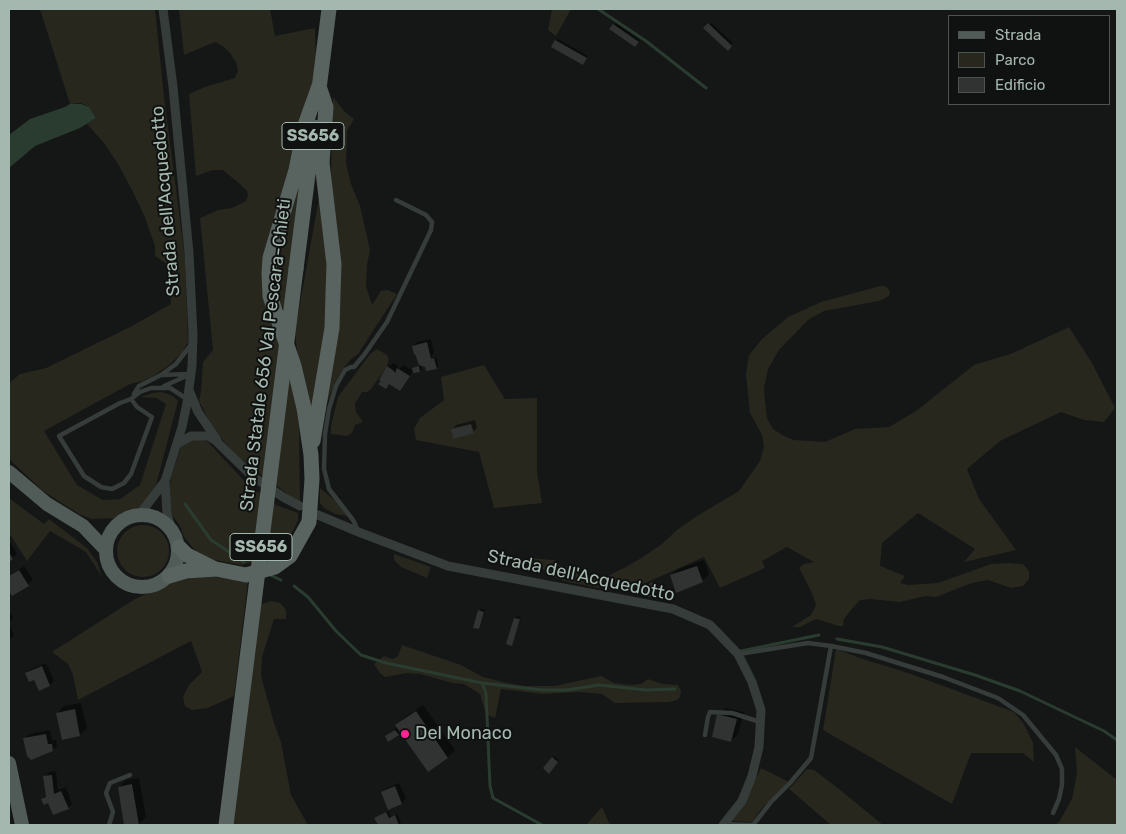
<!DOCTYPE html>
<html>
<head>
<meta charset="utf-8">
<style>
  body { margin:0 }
  #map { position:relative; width:1126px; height:834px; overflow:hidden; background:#151717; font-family:Rubik,sans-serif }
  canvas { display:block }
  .frame { position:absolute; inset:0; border:10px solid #a5b8af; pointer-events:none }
  .legend { position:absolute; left:948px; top:15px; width:162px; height:90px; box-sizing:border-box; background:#101211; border:1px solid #4c5450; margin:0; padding:6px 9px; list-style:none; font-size:15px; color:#a5b8af }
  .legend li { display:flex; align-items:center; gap:10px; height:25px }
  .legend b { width:25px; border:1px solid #4c5450 }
</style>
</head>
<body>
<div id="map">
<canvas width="1126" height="834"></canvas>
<div class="frame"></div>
<ul class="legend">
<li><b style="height:6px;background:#515b57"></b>Strada</li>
<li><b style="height:14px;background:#27271e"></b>Parco</li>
<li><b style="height:14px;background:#303332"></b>Edificio</li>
</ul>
</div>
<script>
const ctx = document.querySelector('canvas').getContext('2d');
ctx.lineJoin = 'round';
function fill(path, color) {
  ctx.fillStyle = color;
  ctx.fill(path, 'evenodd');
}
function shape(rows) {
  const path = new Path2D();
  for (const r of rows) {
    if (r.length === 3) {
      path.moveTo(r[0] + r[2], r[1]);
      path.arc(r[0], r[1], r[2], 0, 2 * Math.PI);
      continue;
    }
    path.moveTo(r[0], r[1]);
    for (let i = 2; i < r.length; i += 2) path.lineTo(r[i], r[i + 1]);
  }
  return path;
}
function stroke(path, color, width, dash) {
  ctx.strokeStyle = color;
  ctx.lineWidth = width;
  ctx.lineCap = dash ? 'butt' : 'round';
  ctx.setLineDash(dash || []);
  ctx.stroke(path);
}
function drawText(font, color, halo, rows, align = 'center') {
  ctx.font = font + ' Rubik,sans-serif';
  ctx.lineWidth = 4;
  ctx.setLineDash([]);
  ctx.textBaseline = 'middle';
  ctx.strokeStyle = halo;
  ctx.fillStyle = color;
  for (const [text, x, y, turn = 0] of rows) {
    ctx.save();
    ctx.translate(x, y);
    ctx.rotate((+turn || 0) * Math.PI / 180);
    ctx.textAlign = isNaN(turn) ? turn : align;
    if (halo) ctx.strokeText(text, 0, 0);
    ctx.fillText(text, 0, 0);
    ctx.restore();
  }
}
fill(shape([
  [40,9,155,9,164,97,185,259,188,342,182,353,168,366,153,376,143,381,130,384,44,431,77,485,103,500,120,499,140,485,166,404,156,398,140,397,153,393,162,392,173,396,178,401,156,485,142,505,135,512,122,518,92,519,79,514,43,491,9,459,9,383,20,374,46,368,130,327,171,304,169,266,155,256,155,246,144,215,132,190,118,164,104,143,87,124,96,118,89,107,81,103,70,104],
  [179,9,270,9,275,36,315,28,316,61,311,94,264,252,264,298,282,337,265,478,236,455,222,439,211,424,199,401,201,391,203,362,213,350,200,218,218,210,232,208,246,201,248,195,247,191,241,185,223,170,213,170,196,176,189,94,205,87,235,78,238,70,236,62,230,53,224,47,215,42,184,55],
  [552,9,571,9,556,36,548,30],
  [333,97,346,113,354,119,347,131,346,163,351,184,360,206,370,250,367,265,366,286,372,305,381,291,388,290,397,294,358,354,351,359,342,370,333,388,325,408],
  [296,186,302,186,286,310,278,303,276,297,277,255],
  [319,198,325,223,330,298,311,427,300,379,295,331],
  [880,286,885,286,890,291,889,296,879,301,824,311,808,320,779,350,768,369,764,388,765,401,767,418,773,429,784,436,794,440,825,442,855,429,889,427,916,411,974,365,1013,353,1069,327,1092,363,1115,408,1104,422,1084,420,1061,412,1000,441,967,469,979,499,1016,550,964,562,975,549,918,513,882,543,880,566,905,576,900,583,908,585,938,583,991,564,1008,563,1023,564,1029,571,1029,579,1023,586,1011,588,988,580,972,583,936,597,926,596,900,602,870,599,860,600,851,610,844,619,843,626,839,626,816,619,800,627,792,627,811,615,816,605,812,593,799,568,804,564,814,562,787,547,762,561,765,568,720,588,704,557,632,589,623,585,611,590,568,582,553,577,528,558,554,560,562,567,572,566,582,575,597,579,603,578,624,568,643,557,662,544,677,530,697,516,739,491,760,461,764,447,762,435,750,413,746,374,749,355,762,339,788,317,821,302],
  [377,349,387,355,389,359,386,368,371,389,367,392,362,392,355,404,356,412,363,422,355,425,352,433,347,436,331,434,331,426,338,397,370,354],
  [291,361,299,426,300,501,290,496,276,485],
  [484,365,505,399,537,398,537,472,542,503,494,508,479,452,416,440,414,429,420,418,444,400,441,377],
  [199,438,208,442,247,484,276,505,298,513,298,520,294,529,287,540,278,550,266,559,241,565,210,559,199,555,184,537,181,528,171,513,168,498,171,477,182,444,188,439],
  [320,488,338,503,347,516,335,514,324,508,320,503],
  [9,498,44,524,49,519,87,548,97,562,102,577,86,552,50,531,27,561,9,533],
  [143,551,26],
  [394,554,431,567,427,578,401,567,394,560],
  [208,576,248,581,234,696,208,708,192,710,185,706,183,697,189,685,202,672,191,641,78,700,73,675,68,664,52,652,135,599,176,580],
  [272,601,280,603,286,610,286,619,274,619,262,657,261,676,274,723,281,742,291,795,308,825,232,825,261,604],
  [402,645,461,665,483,677,507,683,525,686,555,686,601,676,614,683,630,685,641,684,648,679,663,684,678,685,681,691,680,697,677,700,669,702,615,703,602,694,580,692,543,694,501,689,495,718,486,714,480,694,464,684,453,683,420,674,407,673,385,677,380,673,374,664,384,656,392,659,398,656],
  [836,649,860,658,911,674,1014,712,1024,724,1033,743,1034,762,1023,753,971,753,952,804,823,730],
  [1075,747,1117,780,1117,825,1054,825,1059,822,1072,799,1077,773],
  [761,768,789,782,761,809,752,822,731,821,749,793],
  [807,769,814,770,839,789,883,825,831,825,789,789],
  [602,807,609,823,613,825,586,825]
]), '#27271e');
fill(shape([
  [70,104,81,104,89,107,96,118,80,128,35,146,9,168,9,135,30,119,65,107]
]), '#2a3c2f');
fill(shape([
  [616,23,640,40,637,44,614,25],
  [711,23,733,43,728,49,705,28],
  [558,39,588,56,585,62,556,41],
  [431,339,434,353,429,359,436,357,438,366,436,368,421,364,422,369,420,371,414,368,420,365,413,346,417,342],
  [393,363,398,366,399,369,403,365,413,371,400,390,388,367],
  [475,420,477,428,473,432,452,430,456,425],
  [9,540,17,554,9,561],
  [704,560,709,574,702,581,671,576,678,569],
  [24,566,33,580,12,595,9,589,9,576],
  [654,584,653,594,651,596,645,587],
  [481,609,485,610,479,628,479,611],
  [11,613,13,618,9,623,14,635,9,640,9,614],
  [517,616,521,618,512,644,515,618],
  [46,663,54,681,50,685,26,674,31,669],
  [81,703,87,728,80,735,57,713,64,706],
  [423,705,455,750,448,757,428,770,401,731,398,734,386,737,398,727,397,725,404,718],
  [725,708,744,712,738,734,731,741,718,715],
  [50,730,52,740,56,740,57,746,52,750,25,738,29,734],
  [554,756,559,760,549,772,544,768],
  [56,771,58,790,66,787,72,804,68,808,43,799,47,795,45,777,49,772],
  [139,778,146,817,139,824,126,825,119,787,126,780],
  [399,783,406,798,402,803,389,808,382,792,387,788],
  [388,811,391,817,397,814,401,823,399,825,379,825,376,818]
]), '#0007');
stroke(shape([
  [598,9,646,41,706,88],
  [185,504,211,540,244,562],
  [270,575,281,580],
  [294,586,308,597,336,631,361,655,386,663,482,683,542,690,567,690,599,685,646,690,675,689],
  [837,639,882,647,975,675,1020,691,1104,731,1117,740],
  [741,651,819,635],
  [482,683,486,693,490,786,493,798,542,825]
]), '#2a3c2f', 3);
fill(shape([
  [708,23,732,46,728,51,703,28],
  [613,24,639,42,635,47,609,29],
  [555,40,587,58,583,65,551,47],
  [427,342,431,359,434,358,437,369,426,371,425,367,419,365,415,354,414,354,412,346],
  [387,366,394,371,395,373,397,368,410,376,400,391,389,384,386,389,378,384,381,381,379,380],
  [419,366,420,372,413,373,412,368],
  [471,424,474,433,453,439,451,429],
  [9,552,13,559,9,562],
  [697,566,703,582,676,593,670,575],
  [19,570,29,586,12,596,9,591,9,576],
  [653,582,651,597,643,596,644,586],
  [478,610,484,612,479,629,473,628],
  [514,618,520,619,512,646,506,644],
  [42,666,50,686,39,691,34,680,29,682,25,673],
  [75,709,80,736,62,740,56,713],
  [416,711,448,758,428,772,395,725],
  [717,714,737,719,731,742,712,737],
  [395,730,399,735,388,742,385,736],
  [46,734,48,744,52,744,53,751,31,760,27,756,23,738],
  [552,757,558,762,549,774,543,768],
  [52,775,54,794,61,791,69,809,53,815,48,803,44,805,41,799,46,797,43,776],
  [132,784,139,825,124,825,118,787],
  [395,786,402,804,388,810,381,792],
  [386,812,389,818,395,815,399,825,378,825,374,818]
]), '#303332');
stroke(shape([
  [162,375,189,374],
  [164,386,191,374],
  [134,394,139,386,161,375,176,364,190,346],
  [131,399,137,407,152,417,131,474,124,483,112,489,101,487,84,476,59,436,120,403,131,399,140,392,151,388,170,388,187,399],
  [356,531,356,526,353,520,329,489,324,469,325,434,329,409,336,386,345,370,351,367,354,367,364,355,387,322,431,230,432,222,426,215,396,200],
  [739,654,808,643,831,646,866,653,943,677,998,698,1023,715,1056,755,1062,769,1062,785,1059,799,1053,813],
  [705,735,708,717,710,712,732,713,760,722],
  [724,824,751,825],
  [109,825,113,812,106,793,110,783,130,775],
  [753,825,771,802,790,783,811,758,831,646]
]), '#353c3a', 4.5);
stroke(shape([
  [163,9,173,87,189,253,193,335,192,366,187,403,182,427,165,481,167,514,172,530],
  [189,390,198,412,217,440],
  [177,444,191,436,208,436,215,440,252,476,283,497,300,506],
  [140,514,165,481],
  [318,515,361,533,448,566,673,609,710,625,738,654,752,682,761,710,759,747,752,776,742,801,723,825]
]), '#353c3a', 9);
stroke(shape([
  [9,472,47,504,83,526,106,550],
  [142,551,36],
  [9,763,22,825]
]), '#515b57', 14);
stroke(shape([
  [318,97,329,9],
  [296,269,314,127],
  [313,441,332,328,333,294,334,264,322,163,326,107,319,86],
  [179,547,187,555,215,569],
  [169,576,186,571,216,569,246,575,275,567,290,556,309,522,312,479,311,455,304,408,294,366,270,296,269,273,270,258,296,170,305,125,319,86]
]), '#596460', 15);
stroke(shape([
  [226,825,296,269]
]), '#596460', 15);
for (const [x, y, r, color] of [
  [405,734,5,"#ff2594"]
]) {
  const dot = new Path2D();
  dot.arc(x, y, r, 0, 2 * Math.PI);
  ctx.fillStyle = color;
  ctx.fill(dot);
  stroke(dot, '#101211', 2);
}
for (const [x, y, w] of [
  [313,136,62],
  [261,547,62]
]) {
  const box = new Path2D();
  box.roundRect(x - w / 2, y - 13.5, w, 27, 4);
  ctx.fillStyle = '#101211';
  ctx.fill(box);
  stroke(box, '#a5b8af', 1);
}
drawText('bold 16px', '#a5b8af', null, [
  ["SS656",313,136],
  ["SS656",261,547]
]);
drawText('18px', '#a5b8af', '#101211', [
  ["Strada dell'Acquedotto",166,201,-95],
  ["Strada Statale 656 Val Pescara-Chieti",266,355,-83],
  ["Strada dell'Acquedotto",581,576,12]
]);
drawText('18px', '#a5b8af', '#101211', [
  ["Del Monaco",415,734]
], 'left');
</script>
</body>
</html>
